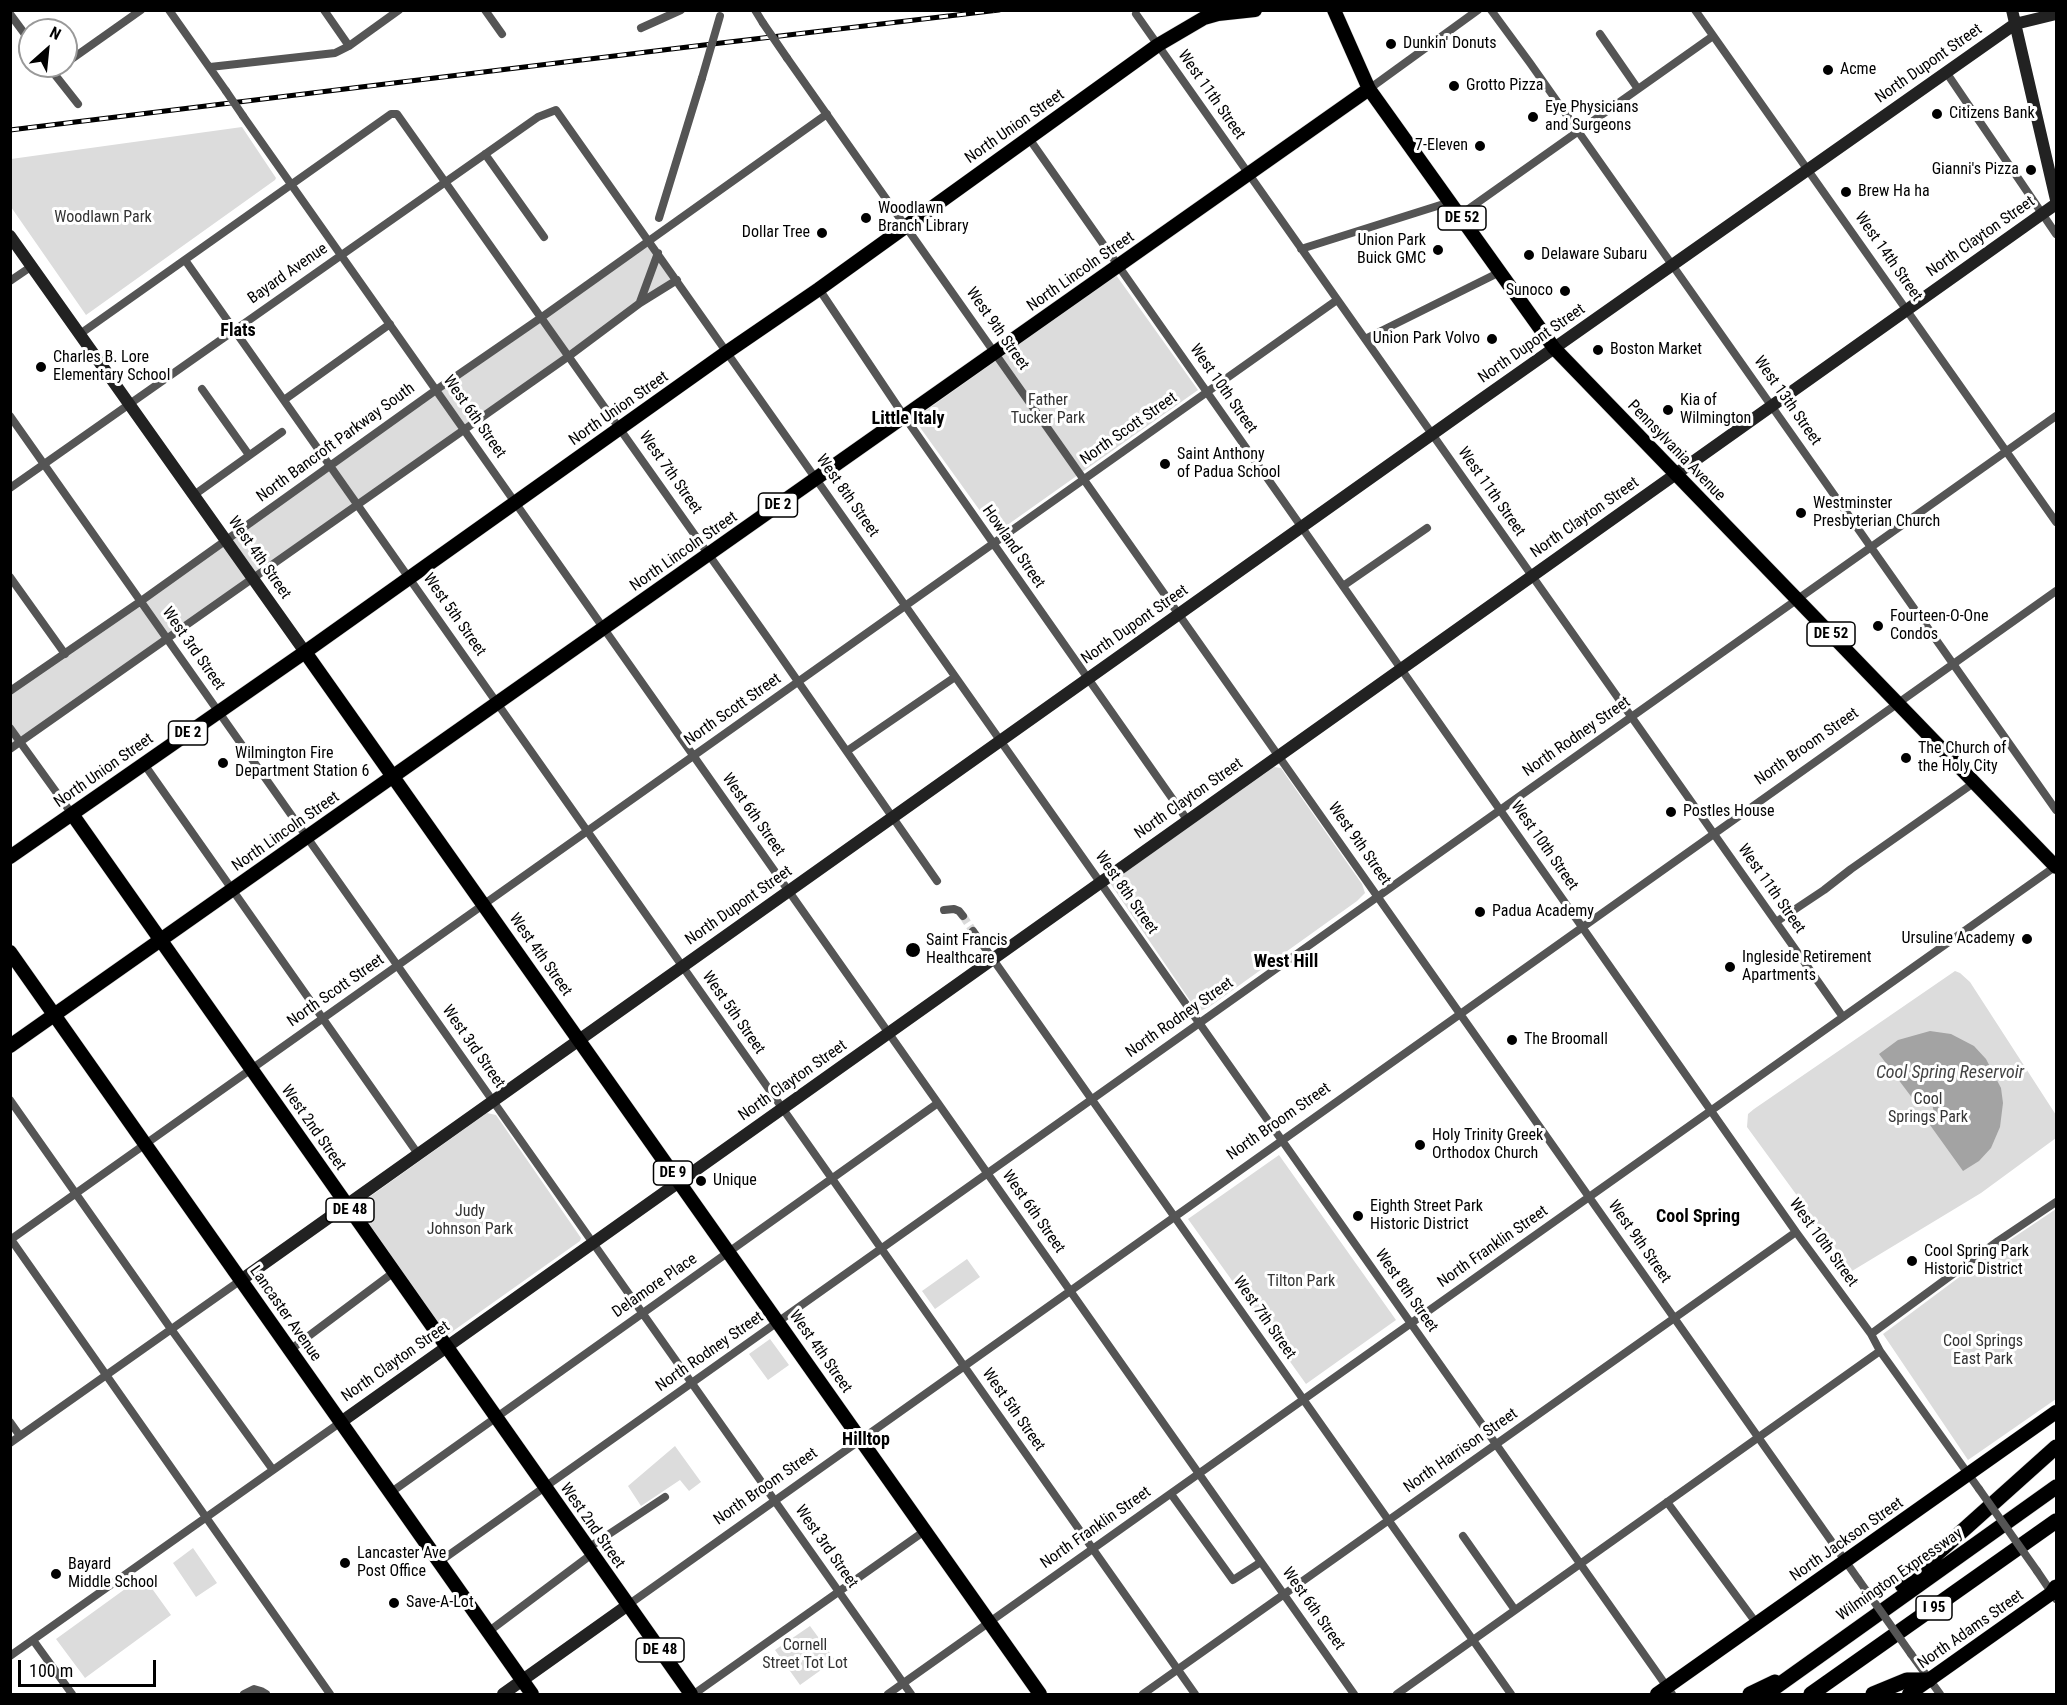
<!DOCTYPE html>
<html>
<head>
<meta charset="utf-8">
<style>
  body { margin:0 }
  #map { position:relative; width:2067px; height:1705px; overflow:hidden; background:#fff; font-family:"Roboto Condensed",sans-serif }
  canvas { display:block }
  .frame { position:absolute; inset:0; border:12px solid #000; pointer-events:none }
  .north { position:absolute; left:18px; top:18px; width:60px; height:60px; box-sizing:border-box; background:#fff; border:2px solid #999; border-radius:50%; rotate:27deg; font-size:16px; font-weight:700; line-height:24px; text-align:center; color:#000 }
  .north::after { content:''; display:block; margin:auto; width:21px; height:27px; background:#000; clip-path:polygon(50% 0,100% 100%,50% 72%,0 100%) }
  .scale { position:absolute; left:18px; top:1660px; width:138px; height:27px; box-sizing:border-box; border:3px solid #000; border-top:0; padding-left:8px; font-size:18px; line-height:21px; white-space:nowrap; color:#000; -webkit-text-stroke:4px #fff; paint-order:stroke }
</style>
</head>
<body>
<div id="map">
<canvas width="2067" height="1705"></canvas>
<div class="frame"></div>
<div class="north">N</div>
<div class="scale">100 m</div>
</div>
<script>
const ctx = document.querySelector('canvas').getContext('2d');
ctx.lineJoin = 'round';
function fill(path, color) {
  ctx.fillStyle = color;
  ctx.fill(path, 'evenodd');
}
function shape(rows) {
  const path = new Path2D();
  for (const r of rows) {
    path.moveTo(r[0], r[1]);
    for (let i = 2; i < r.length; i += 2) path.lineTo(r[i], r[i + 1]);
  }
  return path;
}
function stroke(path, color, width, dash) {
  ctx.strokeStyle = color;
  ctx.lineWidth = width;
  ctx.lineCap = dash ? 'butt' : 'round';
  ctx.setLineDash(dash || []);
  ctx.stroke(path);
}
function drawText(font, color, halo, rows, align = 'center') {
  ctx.font = font + ' "Roboto Condensed",sans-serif';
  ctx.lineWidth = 6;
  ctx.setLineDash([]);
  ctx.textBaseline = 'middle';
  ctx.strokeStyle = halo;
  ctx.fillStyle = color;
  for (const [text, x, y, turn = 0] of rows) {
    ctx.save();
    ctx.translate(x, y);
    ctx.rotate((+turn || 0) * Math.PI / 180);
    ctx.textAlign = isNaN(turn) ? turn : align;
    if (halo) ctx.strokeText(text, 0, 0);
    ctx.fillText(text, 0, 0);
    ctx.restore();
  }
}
fill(shape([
  [242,127,276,178,275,180,86,315,11,207,11,159],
  [649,241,677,280,11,749,11,691],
  [1116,275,1198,390,996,533,914,419],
  [1274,767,1281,768,1285,774,1362,884,1365,893,1357,901,1209,1007,1200,1011,1193,1005,1110,883],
  [1955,971,1960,973,1970,982,2056,1115,2056,1138,1981,1193,1852,1271,1747,1127,1748,1114,1754,1109],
  [487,1113,496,1115,581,1238,580,1241,446,1336,358,1210,361,1203],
  [1279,1155,1396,1320,1306,1384,1188,1219],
  [2056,1209,2056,1399,1968,1460,1883,1334,2001,1246],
  [967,1259,980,1277,935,1309,922,1291],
  [770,1339,789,1365,768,1380,749,1354],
  [675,1446,701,1482,689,1491,680,1480,641,1506,628,1486],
  [193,1548,217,1583,196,1597,173,1563],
  [143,1576,171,1615,85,1678,56,1639],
  [810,1626,835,1660,800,1685,775,1650]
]), '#dcdcdc');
fill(shape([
  [1930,1031,1951,1034,1974,1046,1986,1059,2001,1088,2003,1103,2000,1127,1991,1148,1979,1161,1963,1171,1930,1125,1935,1116,1932,1104,1923,1098,1913,1099,1879,1054,1898,1040]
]), '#a3a3a3');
stroke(shape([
  [963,916,973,931]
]), '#d9d9d9', 8, [8, 4]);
const primary = shape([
  [1334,10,1369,89,1554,348,2056,867],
  [305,652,1040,1694],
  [72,814,691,1694],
  [10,857,305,652,727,352,819,289,1158,45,1204,18,1218,14,1255,10],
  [10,952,532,1694],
  [10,1046,1369,89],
  [1657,1694,2056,1412],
  [1909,1694,2056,1590]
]);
const highway = shape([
  [1902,1585,2056,1447],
  [2052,1593,2056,1587],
  [1750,1694,1775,1682],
  [1766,1694,2056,1487],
  [1811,1694,2056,1521],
  [1873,1694,1907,1680,1929,1680]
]);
stroke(primary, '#dbdbdb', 15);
stroke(highway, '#dbdbdb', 16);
stroke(shape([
  [169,10,226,91],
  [324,10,349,46],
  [485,10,502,34],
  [755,10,763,23],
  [1491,10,1530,63,2056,810],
  [1695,10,2056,522],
  [10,14,30,41],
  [1136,14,1843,1017],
  [641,28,681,10],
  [1600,34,1638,89],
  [787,58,1858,1579],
  [66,63,141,10],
  [48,66,78,104],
  [210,67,335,53,349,46,399,10],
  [1946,72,2056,234],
  [1369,89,1478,10],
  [243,116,1354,1694],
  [1028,137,1796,1232,1871,1334,1880,1351,1979,1489],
  [485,154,544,237],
  [1460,215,1713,36],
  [659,218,702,78],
  [1301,249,1450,202],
  [185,260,1195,1694],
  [10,281,32,266],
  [819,289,904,416,1188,821],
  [640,302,658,253],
  [80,334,391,114,397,114,767,637,937,881],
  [1365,339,1500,272],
  [202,389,249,455],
  [284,400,390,324],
  [10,416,911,1694],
  [10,488,538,117,556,110,1672,1694],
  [194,495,282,432],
  [10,577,65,654],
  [1343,586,1427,528],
  [10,691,141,601,436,390,542,317,827,114],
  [10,728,72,814],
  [10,749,569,356,640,303,677,280],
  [847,751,955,677],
  [144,764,418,1154],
  [944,910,954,909,959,911,963,916],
  [1776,922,1824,890,1851,869,1975,782],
  [973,931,1511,1694],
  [10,1100,171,1329,273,1470],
  [10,1238,330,1694],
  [10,1240,1337,300],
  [1871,1334,1998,1241,2056,1202],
  [290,1350,394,1272],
  [10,1422,20,1436],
  [10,1443,241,1280],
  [390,1493,938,1103],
  [1171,1494,1233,1580,1261,1562],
  [1667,1502,1757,1624],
  [1463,1536,1515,1610],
  [588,1548,665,1497],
  [439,1562,2056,416],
  [2037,1571,2056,1599],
  [628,1605,2056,591],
  [488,1632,592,1554],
  [33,1640,72,1694],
  [1911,1654,1940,1694],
  [10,1656,341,1422],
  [244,1694,254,1689,261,1691,266,1694],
  [694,1694,926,1530],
  [888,1694,2056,866],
  [1143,1694,1796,1232],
  [1397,1694,1880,1351]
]), '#555', 8);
stroke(shape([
  [2012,10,2056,200],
  [10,236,305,652],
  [241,1280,1479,401,2015,24,2056,14],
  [341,1422,2056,204],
  [503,1694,628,1605]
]), '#222', 12);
stroke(primary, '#000', 14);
stroke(highway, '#000', 15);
const rail = shape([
  [10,130,704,45,999,10]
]);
stroke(rail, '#000', 5);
stroke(rail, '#fff', 3, [9]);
stroke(shape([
  [763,23,787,58],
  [702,78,720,16],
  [226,91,243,116],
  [1979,1489,2037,1571],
  [1858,1579,1911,1654]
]), '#555', 8);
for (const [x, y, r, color] of [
  [1391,44,6,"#000"],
  [1828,70,6,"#000"],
  [1454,86,6,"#000"],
  [1937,114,6,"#000"],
  [1533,117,6,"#000"],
  [1480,146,6,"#000"],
  [2031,170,6,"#000"],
  [1846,192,6,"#000"],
  [866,218,6,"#000"],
  [822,233,6,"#000"],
  [1438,250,6,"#000"],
  [1529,255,6,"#000"],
  [1565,291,6,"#000"],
  [1492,339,6,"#000"],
  [1598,350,6,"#000"],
  [41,367,6,"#000"],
  [1668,410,6,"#000"],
  [1165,464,6,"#000"],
  [1801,513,6,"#000"],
  [1878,626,6,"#000"],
  [1906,758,6,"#000"],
  [223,763,6,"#000"],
  [1671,812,6,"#000"],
  [1480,912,6,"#000"],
  [2027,939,6,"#000"],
  [913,950,8,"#000"],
  [1730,967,6,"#000"],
  [1512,1040,6,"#000"],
  [1420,1145,6,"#000"],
  [701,1181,6,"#000"],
  [1358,1216,6,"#000"],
  [1912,1261,6,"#000"],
  [345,1563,6,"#000"],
  [56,1574,6,"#000"],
  [394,1603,6,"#000"]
]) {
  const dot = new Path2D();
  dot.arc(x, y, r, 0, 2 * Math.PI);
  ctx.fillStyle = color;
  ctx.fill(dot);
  stroke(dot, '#fff', 2);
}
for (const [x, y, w] of [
  [1462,218,48],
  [778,505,39],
  [1831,634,48],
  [188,733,39],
  [673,1173,39],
  [350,1210,48],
  [1934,1608,36],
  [660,1650,48]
]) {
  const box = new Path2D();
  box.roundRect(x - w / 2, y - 12, w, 24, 4.5);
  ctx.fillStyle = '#fff';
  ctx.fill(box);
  stroke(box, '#000', 1.5);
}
drawText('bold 15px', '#000', null, [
  ["DE 52",1462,218],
  ["DE 2",778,505],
  ["DE 52",1831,634],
  ["DE 2",188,733],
  ["DE 9",673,1173],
  ["DE 48",350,1210],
  ["I 95",1934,1608],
  ["DE 48",660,1650]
]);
drawText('16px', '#000', '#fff', [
  ["Dunkin' Donuts",1403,44],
  ["Acme",1840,70],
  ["Grotto Pizza",1466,86],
  ["Eye Physicians",1545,108],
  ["and Surgeons",1545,126],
  ["Citizens Bank",1949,114],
  ["7-Eleven",1468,146,"right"],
  ["Gianni's Pizza",2019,170,"right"],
  ["Brew Ha ha",1858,192],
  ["Woodlawn",878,209],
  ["Branch Library",878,227],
  ["Dollar Tree",810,233,"right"],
  ["Union Park",1426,241,"right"],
  ["Buick GMC",1426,259,"right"],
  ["Delaware Subaru",1541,255],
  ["Sunoco",1553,291,"right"],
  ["Union Park Volvo",1480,339,"right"],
  ["Boston Market",1610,350],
  ["Charles B. Lore",53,358],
  ["Elementary School",53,376],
  ["Kia of",1680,401],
  ["Wilmington",1680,419],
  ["Saint Anthony",1177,455],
  ["of Padua School",1177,473],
  ["Westminster",1813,504],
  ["Presbyterian Church",1813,522],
  ["Fourteen-O-One",1890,617],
  ["Condos",1890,635],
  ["The Church of",1918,749],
  ["the Holy City",1918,767],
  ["Wilmington Fire",235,754],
  ["Department Station 6",235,772],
  ["Postles House",1683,812],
  ["Padua Academy",1492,912],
  ["Ursuline Academy",2015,939,"right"],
  ["Saint Francis",926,941],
  ["Healthcare",926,959],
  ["Ingleside Retirement",1742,958],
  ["Apartments",1742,976],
  ["The Broomall",1524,1040],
  ["Holy Trinity Greek",1432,1136],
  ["Orthodox Church",1432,1154],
  ["Unique",713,1181],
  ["Eighth Street Park",1370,1207],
  ["Historic District",1370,1225],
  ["Cool Spring Park",1924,1252],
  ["Historic District",1924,1270],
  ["Lancaster Ave",357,1554],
  ["Post Office",357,1572],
  ["Bayard",68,1565],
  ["Middle School",68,1583],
  ["Save-A-Lot",406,1603]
], 'left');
drawText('16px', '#000', '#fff', [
  ["North Dupont Street",1929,64,-35],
  ["West 11th Street",1211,95,55],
  ["North Union Street",1015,127,-35],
  ["North Clayton Street",1981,237,-35],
  ["West 14th Street",1888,257,55],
  ["North Lincoln Street",1081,272,-35],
  ["Bayard Avenue",288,274,-35],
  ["West 9th Street",997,329,55],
  ["North Dupont Street",1532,344,-35],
  ["West 10th Street",1223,389,55],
  ["West 13th Street",1787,401,55],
  ["North Union Street",619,409,-35],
  ["West 6th Street",474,417,55],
  ["North Scott Street",1129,429,-35],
  ["North Bancroft Parkway South",336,443,-36],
  ["Pennsylvania Avenue",1676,451,46],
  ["West 7th Street",670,473,55],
  ["West 11th Street",1491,492,55],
  ["West 8th Street",847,496,55],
  ["North Clayton Street",1585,518,-35],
  ["Howland Street",1013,547,55],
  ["North Lincoln Street",684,552,-35],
  ["West 4th Street",259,558,55],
  ["West 5th Street",454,615,55],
  ["North Dupont Street",1135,625,-35],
  ["West 3rd Street",193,649,55],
  ["North Scott Street",733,710,-35],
  ["North Rodney Street",1577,737,-35],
  ["North Broom Street",1807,747,-35],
  ["North Union Street",104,771,-35],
  ["North Clayton Street",1189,799,-35],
  ["West 6th Street",753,815,55],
  ["North Lincoln Street",286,832,-35],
  ["West 9th Street",1359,844,55],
  ["West 10th Street",1544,846,55],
  ["West 11th Street",1771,889,55],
  ["West 8th Street",1126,893,55],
  ["North Dupont Street",739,906,-35],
  ["West 4th Street",540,955,55],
  ["North Scott Street",336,991,-35],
  ["West 5th Street",733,1013,55],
  ["North Rodney Street",1180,1018,-35],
  ["West 3rd Street",473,1047,55],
  ["North Clayton Street",793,1081,-35],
  ["North Broom Street",1279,1122,-35],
  ["West 2nd Street",313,1128,55],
  ["West 6th Street",1033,1212,55],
  ["West 9th Street",1639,1242,55],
  ["West 10th Street",1823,1243,54],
  ["North Franklin Street",1493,1247,-35],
  ["Delamore Place",655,1286,-35],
  ["West 8th Street",1406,1291,55],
  ["Lancaster Avenue",285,1314,55],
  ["West 7th Street",1264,1318,55],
  ["North Rodney Street",710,1352,-35],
  ["West 4th Street",820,1352,55],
  ["North Clayton Street",396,1362,-35],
  ["West 5th Street",1013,1410,55],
  ["North Harrison Street",1461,1451,-35],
  ["North Broom Street",766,1487,-35],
  ["West 2nd Street",592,1526,55],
  ["North Franklin Street",1096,1528,-35],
  ["North Jackson Street",1847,1540,-35],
  ["West 3rd Street",826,1547,55],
  ["Wilmington Expressway",1900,1575,-35],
  ["West 6th Street",1313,1609,55],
  ["North Adams Street",1971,1630,-35]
]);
drawText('16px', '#333', '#fff', [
  ["Woodlawn Park",103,218],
  ["Father",1048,401],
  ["Tucker Park",1048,419],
  ["Cool",1928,1100],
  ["Springs Park",1928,1118],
  ["Judy",470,1212],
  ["Johnson Park",470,1230],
  ["Tilton Park",1301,1282],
  ["Cool Springs",1983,1342],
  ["East Park",1983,1360],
  ["Cornell",805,1646],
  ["Street Tot Lot",805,1664]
]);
drawText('bold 18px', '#000', '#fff', [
  ["Flats",238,331],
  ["Little Italy",908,419],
  ["West Hill",1286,962],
  ["Cool Spring",1698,1217],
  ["Hilltop",866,1440]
]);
drawText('italic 18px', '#444', '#fff', [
  ["Cool Spring Reservoir",1950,1073]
]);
</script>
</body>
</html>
